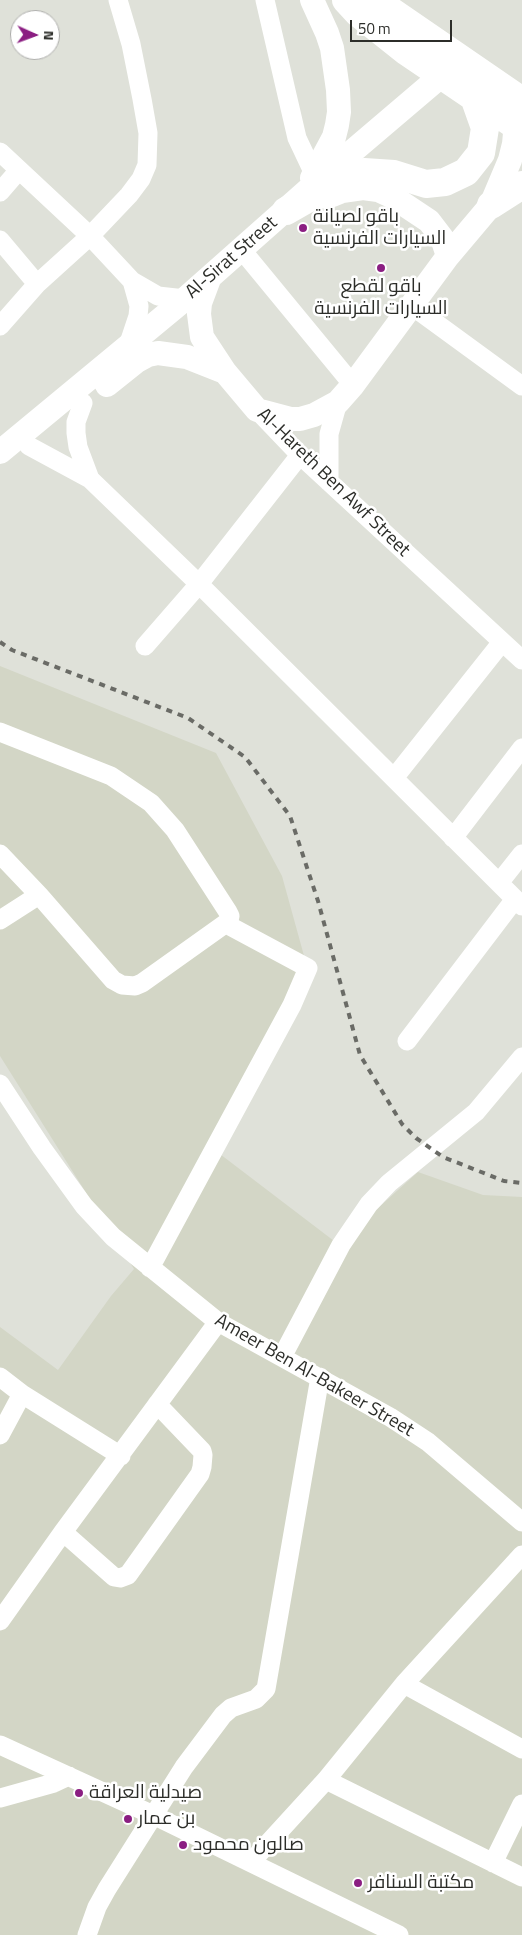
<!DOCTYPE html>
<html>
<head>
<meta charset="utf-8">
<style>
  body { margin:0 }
  #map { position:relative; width:522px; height:1935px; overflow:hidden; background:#dfe1d9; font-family:"Titillium Web",sans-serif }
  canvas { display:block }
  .north { position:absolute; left:10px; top:10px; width:50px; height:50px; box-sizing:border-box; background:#fff; border:1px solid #ababa9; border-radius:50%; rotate:92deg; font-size:14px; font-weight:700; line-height:20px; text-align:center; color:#2c2d29 }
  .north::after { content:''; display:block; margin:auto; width:18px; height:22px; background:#8b1e82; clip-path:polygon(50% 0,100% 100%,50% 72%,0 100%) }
  .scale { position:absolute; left:350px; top:20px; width:102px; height:22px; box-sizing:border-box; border:2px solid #2c2d29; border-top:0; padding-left:6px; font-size:15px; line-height:18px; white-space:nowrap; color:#2c2d29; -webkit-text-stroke:4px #fff; paint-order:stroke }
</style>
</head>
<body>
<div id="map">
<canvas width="522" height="1935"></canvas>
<div class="north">N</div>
<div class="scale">50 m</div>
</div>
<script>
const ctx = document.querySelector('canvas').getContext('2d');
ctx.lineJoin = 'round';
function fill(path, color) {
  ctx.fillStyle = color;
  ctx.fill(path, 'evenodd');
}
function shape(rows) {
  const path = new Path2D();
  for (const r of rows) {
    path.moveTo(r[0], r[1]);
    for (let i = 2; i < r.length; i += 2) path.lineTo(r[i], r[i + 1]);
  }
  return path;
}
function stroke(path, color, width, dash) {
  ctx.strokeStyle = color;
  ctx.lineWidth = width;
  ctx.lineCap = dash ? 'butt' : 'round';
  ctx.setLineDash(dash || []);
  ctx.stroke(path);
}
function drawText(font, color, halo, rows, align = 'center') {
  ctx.font = font + ' "Titillium Web",Cairo,sans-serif';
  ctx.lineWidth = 5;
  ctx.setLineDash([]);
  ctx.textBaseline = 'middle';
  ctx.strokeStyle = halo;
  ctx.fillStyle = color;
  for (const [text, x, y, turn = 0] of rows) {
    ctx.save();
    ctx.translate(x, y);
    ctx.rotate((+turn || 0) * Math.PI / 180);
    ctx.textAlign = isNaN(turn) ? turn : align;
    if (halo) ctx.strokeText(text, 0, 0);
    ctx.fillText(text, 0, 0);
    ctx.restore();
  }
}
fill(shape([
  [0,666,216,753,282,876,306,963,216,1151,338,1244,418,1172,483,1195,522,1197,522,1935,0,1935,0,1327,58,1370,111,1296,134,1269,0,1056]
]), '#d3d6c6');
stroke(shape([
  [265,0,297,138,314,174],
  [0,152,90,236,132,281,158,296,185,299],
  [0,192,19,170],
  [0,240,37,284],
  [241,249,353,385],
  [411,305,522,386],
  [0,326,37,284,90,236,129,195,141,179,147,165,148,133,142,99,131,44,118,0],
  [128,346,138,316,139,306,132,281],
  [83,403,76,422,76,433,78,447,90,479],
  [257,410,300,455,522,660],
  [29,446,90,479,199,584,522,906],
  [329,482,329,434,338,402],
  [145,646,199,584,300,455],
  [0,732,111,776,151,803,175,830,228,912,230,916,229,921,142,983,135,986,122,985,113,980,39,895,0,854],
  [394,778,502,642],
  [453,838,522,748],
  [499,883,522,854],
  [0,920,39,895],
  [407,1041,515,899],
  [0,1084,42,1148,84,1206,113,1237,218,1322,390,1417,428,1442,522,1522],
  [150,1268,292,1005,308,968,226,924],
  [282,1357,341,1245,369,1204,389,1183,476,1112,522,1057],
  [0,1377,22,1394,121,1456],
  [0,1435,22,1394],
  [63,1532,114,1577,120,1578,128,1575,200,1474,202,1467,203,1455,202,1451,157,1404],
  [0,1621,63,1532,218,1322],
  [404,1684,522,1749],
  [0,1745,153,1815,399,1935],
  [326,1780,522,1877],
  [0,1798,54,1783,69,1776],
  [251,1862,326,1780,404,1684,522,1555],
  [493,1863,522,1804],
  [87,1935,97,1907,107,1889,184,1767,223,1715,231,1708,256,1699,266,1689,320,1377]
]), '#fff', 19);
stroke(shape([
  [312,0,327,33,332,48,338,90,339,112,337,125,334,137,312,178],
  [327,197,342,191,363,188,378,190,393,197,429,221,442,238,448,256],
  [209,279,200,303,199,314,202,337,225,372,257,410,291,419,300,419,314,415,338,402,353,385,448,256,491,205,510,160,514,144,517,111],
  [107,385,137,361,148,355,158,353,187,357,225,372],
  [0,452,185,299,334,167,455,64]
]), '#fff', 24);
stroke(shape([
  [346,0,358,13,407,52,522,130],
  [375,0,522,101],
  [491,205,522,185],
  [286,211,342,179,364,172,394,174,426,184,445,182,466,172,481,153,485,128,474,97]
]), '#fff', 28);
stroke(shape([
  [0,642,12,650,188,718,245,757,290,816,318,901,360,1055,402,1124,416,1138,443,1157,504,1181,522,1183]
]), '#6a6b66', 4, [6, 6]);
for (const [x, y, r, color] of [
  [303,228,5,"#8b1e82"],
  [381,268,5,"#8b1e82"],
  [79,1793,5,"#8b1e82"],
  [128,1819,5,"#8b1e82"],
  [183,1845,5,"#8b1e82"],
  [358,1883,5,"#8b1e82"]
]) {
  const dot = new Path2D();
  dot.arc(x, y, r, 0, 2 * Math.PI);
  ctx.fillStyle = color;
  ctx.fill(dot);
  stroke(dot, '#fff', 2);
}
drawText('19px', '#2c2d29', '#fff', [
  ["باقو لصيانة",313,217],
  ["السيارات الفرنسية",313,239],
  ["باقو لقطع",381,287,"center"],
  ["السيارات الفرنسية",381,309,"center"],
  ["صيدلية العراقة",89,1793],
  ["بن عمار",138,1819],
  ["صالون محمود",193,1845],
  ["مكتبة السنافر",368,1883]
], 'left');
drawText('19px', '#2c2d29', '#fff', [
  ["Al-Sirat Street",232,258,-41],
  ["Al-Hareth Ben Awf Street",333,483,44],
  ["Ameer Ben Al-Bakeer Street",314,1376,30]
]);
</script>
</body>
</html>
